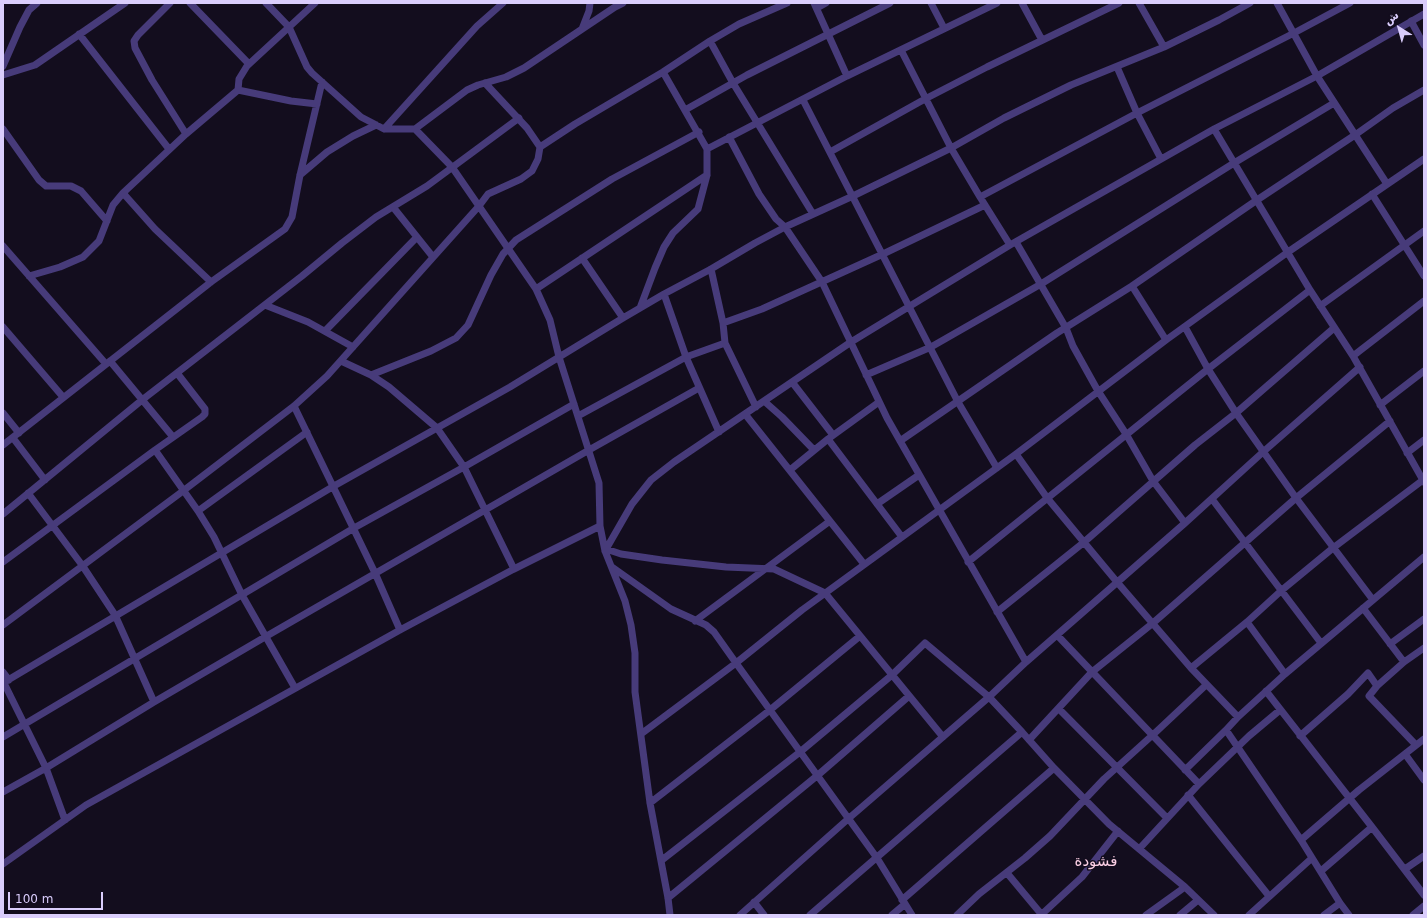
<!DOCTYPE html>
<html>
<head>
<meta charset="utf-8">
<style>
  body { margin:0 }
  #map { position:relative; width:1427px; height:918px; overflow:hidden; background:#130d1e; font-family:"DejaVu Sans",Vazirmatn,sans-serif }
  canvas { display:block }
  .frame { position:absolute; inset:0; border:4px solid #dacdfc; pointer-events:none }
  .north { position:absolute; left:1379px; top:8px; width:40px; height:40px; -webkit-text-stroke:3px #130d1e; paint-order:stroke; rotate:323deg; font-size:11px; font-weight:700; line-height:16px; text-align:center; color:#dacdfc }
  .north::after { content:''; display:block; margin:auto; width:14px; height:18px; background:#dacdfc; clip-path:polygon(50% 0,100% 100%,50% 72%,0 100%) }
  .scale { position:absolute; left:8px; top:892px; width:95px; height:18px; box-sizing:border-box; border:2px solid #dacdfc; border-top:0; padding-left:5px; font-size:12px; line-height:14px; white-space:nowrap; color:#dacdfc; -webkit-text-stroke:3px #130d1e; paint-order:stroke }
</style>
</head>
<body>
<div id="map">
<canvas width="1427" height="918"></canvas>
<div class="frame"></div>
<div class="north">ش</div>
<div class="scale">100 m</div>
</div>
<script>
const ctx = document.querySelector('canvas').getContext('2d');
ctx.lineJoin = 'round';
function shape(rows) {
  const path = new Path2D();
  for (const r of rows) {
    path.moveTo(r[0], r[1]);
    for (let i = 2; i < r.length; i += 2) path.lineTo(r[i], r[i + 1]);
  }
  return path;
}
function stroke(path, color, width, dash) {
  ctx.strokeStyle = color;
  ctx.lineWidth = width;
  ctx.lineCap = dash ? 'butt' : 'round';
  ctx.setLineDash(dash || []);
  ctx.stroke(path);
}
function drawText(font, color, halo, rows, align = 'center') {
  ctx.font = font + ' "DejaVu Sans",Vazirmatn,sans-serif';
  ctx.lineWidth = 3;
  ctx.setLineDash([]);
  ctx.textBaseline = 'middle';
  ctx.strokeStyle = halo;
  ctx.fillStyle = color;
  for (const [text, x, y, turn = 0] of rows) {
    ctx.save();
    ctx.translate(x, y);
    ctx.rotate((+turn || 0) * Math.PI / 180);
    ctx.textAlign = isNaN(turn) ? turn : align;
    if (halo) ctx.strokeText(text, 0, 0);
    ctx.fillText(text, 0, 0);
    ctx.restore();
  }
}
stroke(shape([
  [170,3,138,35,134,41,135,48,152,80,186,134],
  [190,3,249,64],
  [266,3,289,27,307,67,312,73,361,117,384,129,415,129,452,167,536,289,550,320,559,357,599,483,600,526,605,551,625,601,631,625,635,653,635,692,650,803,668,898,670,915],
  [814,3,847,76],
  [931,3,944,28],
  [1022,3,1042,40],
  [1139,3,1164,47],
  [1277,3,1317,76,1387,184],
  [817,8,826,3],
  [1411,21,1424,45],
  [582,29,589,11,590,3],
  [79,34,169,149],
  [710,41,733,83,813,214],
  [901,50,951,148,980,197,1010,245],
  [3,66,20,27,29,10,37,3],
  [1117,67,1137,113,1161,159],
  [3,75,35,65,125,3],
  [238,90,291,101,317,104],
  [803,100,958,402,997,468],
  [685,110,747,75,890,3],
  [3,129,39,180,46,186,71,186,81,191,107,221],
  [384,129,477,26,503,3],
  [415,129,467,90,478,85,506,77,524,68,615,7,623,3],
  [1214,129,1310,290,1353,356,1424,482],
  [729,137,759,194,776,219,785,227,822,282,887,418,1026,662],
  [540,147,575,124,663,72,710,41,739,24,787,3],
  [707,149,847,76,997,3],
  [830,152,925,99,987,67,1119,3],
  [300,175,327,152,353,136,376,125],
  [123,193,155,229,211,282],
  [1372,194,1424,276],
  [980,197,1137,113,1294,33,1350,3],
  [393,207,433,257],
  [1016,242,1066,328,1073,346,1098,391,1126,434,1153,481,1185,523],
  [3,246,106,364],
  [582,258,623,318],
  [711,269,723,323,725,343,756,407],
  [29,276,60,267,83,257,99,241,113,205,123,193,186,134,238,90,239,79,247,66,315,3],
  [1132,286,1166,340],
  [536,289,707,175],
  [664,294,686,357,719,432],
  [265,305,308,322,353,347],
  [1320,306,1424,231],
  [640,308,655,268,664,247,673,233,698,209,707,175,707,149,663,72],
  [723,323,762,309,883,254,985,205],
  [3,327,63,397],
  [1185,327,1208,369,1236,413,1296,498,1373,600],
  [325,331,417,237],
  [1353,356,1424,301],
  [110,361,173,437],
  [341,361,371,375,389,387,437,428,464,467,514,569],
  [371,375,431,351,456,338,468,325,491,275,503,254,516,240,612,179,699,132],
  [866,375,931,347,1041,284,1234,163,1334,103],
  [792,382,833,435],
  [764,401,782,417,814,450],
  [1380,405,1424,371],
  [294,406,375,573,400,630],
  [3,413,19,433],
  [745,414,864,564],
  [578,416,686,357,725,343],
  [13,438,45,480],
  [828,439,902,537],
  [900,441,1057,333,1132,286,1257,200,1355,135,1393,108,1424,90],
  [3,445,211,282,285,229,292,217,300,175,322,82],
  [155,450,198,511,214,537,242,595,295,688],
  [1407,453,1424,440],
  [1016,454,1048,499,1117,582,1191,668,1238,717,1285,674,1424,557],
  [790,470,828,439,879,402],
  [28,493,82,565,115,615,154,702],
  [1212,499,1321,643],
  [877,504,919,475],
  [198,511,307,432],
  [3,514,142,400,302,276,342,243,376,217,427,186,519,118],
  [606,549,621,554,662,560,726,567,774,569,825,593,943,737],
  [605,551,632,504,651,480,674,462,851,342,1010,245,1214,129,1317,76,1424,14],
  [3,562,155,450,202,417,205,414,205,409,177,373],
  [968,562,1208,369,1310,290],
  [612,567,671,609,706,625,714,632,736,663,641,734],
  [1363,608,1404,662],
  [997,612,1083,543,1195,445,1236,413,1334,328],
  [695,621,830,521],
  [1247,622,1285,674],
  [3,625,183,491,294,406,327,376,479,206,488,194,521,179,532,171,538,159,540,147,527,128,485,83],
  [1057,635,1199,784],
  [1390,644,1424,619],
  [1191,668,1247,622,1282,590,1333,548,1423,480],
  [3,672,9,680],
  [3,683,334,486,510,387,623,318,664,294,711,269,755,243,785,227,853,196,951,148,1004,118,1071,85,1164,47,1219,20,1250,3],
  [4,683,46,768,65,820],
  [1377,686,1369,696,1416,745],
  [1266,691,1372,827,1424,895],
  [1059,709,1167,818],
  [1238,717,1226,730,1301,840,1340,903,1349,915],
  [1300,736,1348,694,1368,673,1377,686,1404,662,1424,648],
  [3,737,354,528,464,467,574,404],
  [1029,740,1092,672,1153,623,1296,498,1390,421],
  [1405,754,1424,780],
  [1185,770,1226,730],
  [3,792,46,768,154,702,265,637,589,450,699,388],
  [1188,795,1269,896],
  [650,803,770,710,860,636],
  [1301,840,1359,790,1424,739],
  [1140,848,1199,784,1249,736,1280,710],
  [662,860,800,752,892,675,925,643,989,697,1022,732,1054,768,1109,824,1185,887,1214,915],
  [3,864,86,805,400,630,514,569,600,526],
  [1405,869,1424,856],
  [1321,871,1372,827],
  [1007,873,1042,915],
  [668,898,818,775,909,696],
  [902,900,1054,768],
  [754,902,764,915],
  [740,915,848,819,989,697,1026,662,1185,523,1263,452,1360,367],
  [810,915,1022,732],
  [892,915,905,904],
  [912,915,877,858,736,663,802,610,1016,454,1166,340,1288,252,1424,159],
  [957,915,979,894,1025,858,1050,836,1104,779,1157,731,1206,685],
  [1041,915,1082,877,1118,831],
  [1146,915,1185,887],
  [1180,915,1198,900],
  [1249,915,1312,858],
  [1324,915,1340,903],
  [1413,915,1424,906]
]), '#473b7a', 7);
drawText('15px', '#fccfe4', '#130d1e', [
  ["فشودة",1096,862]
]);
</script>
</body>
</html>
